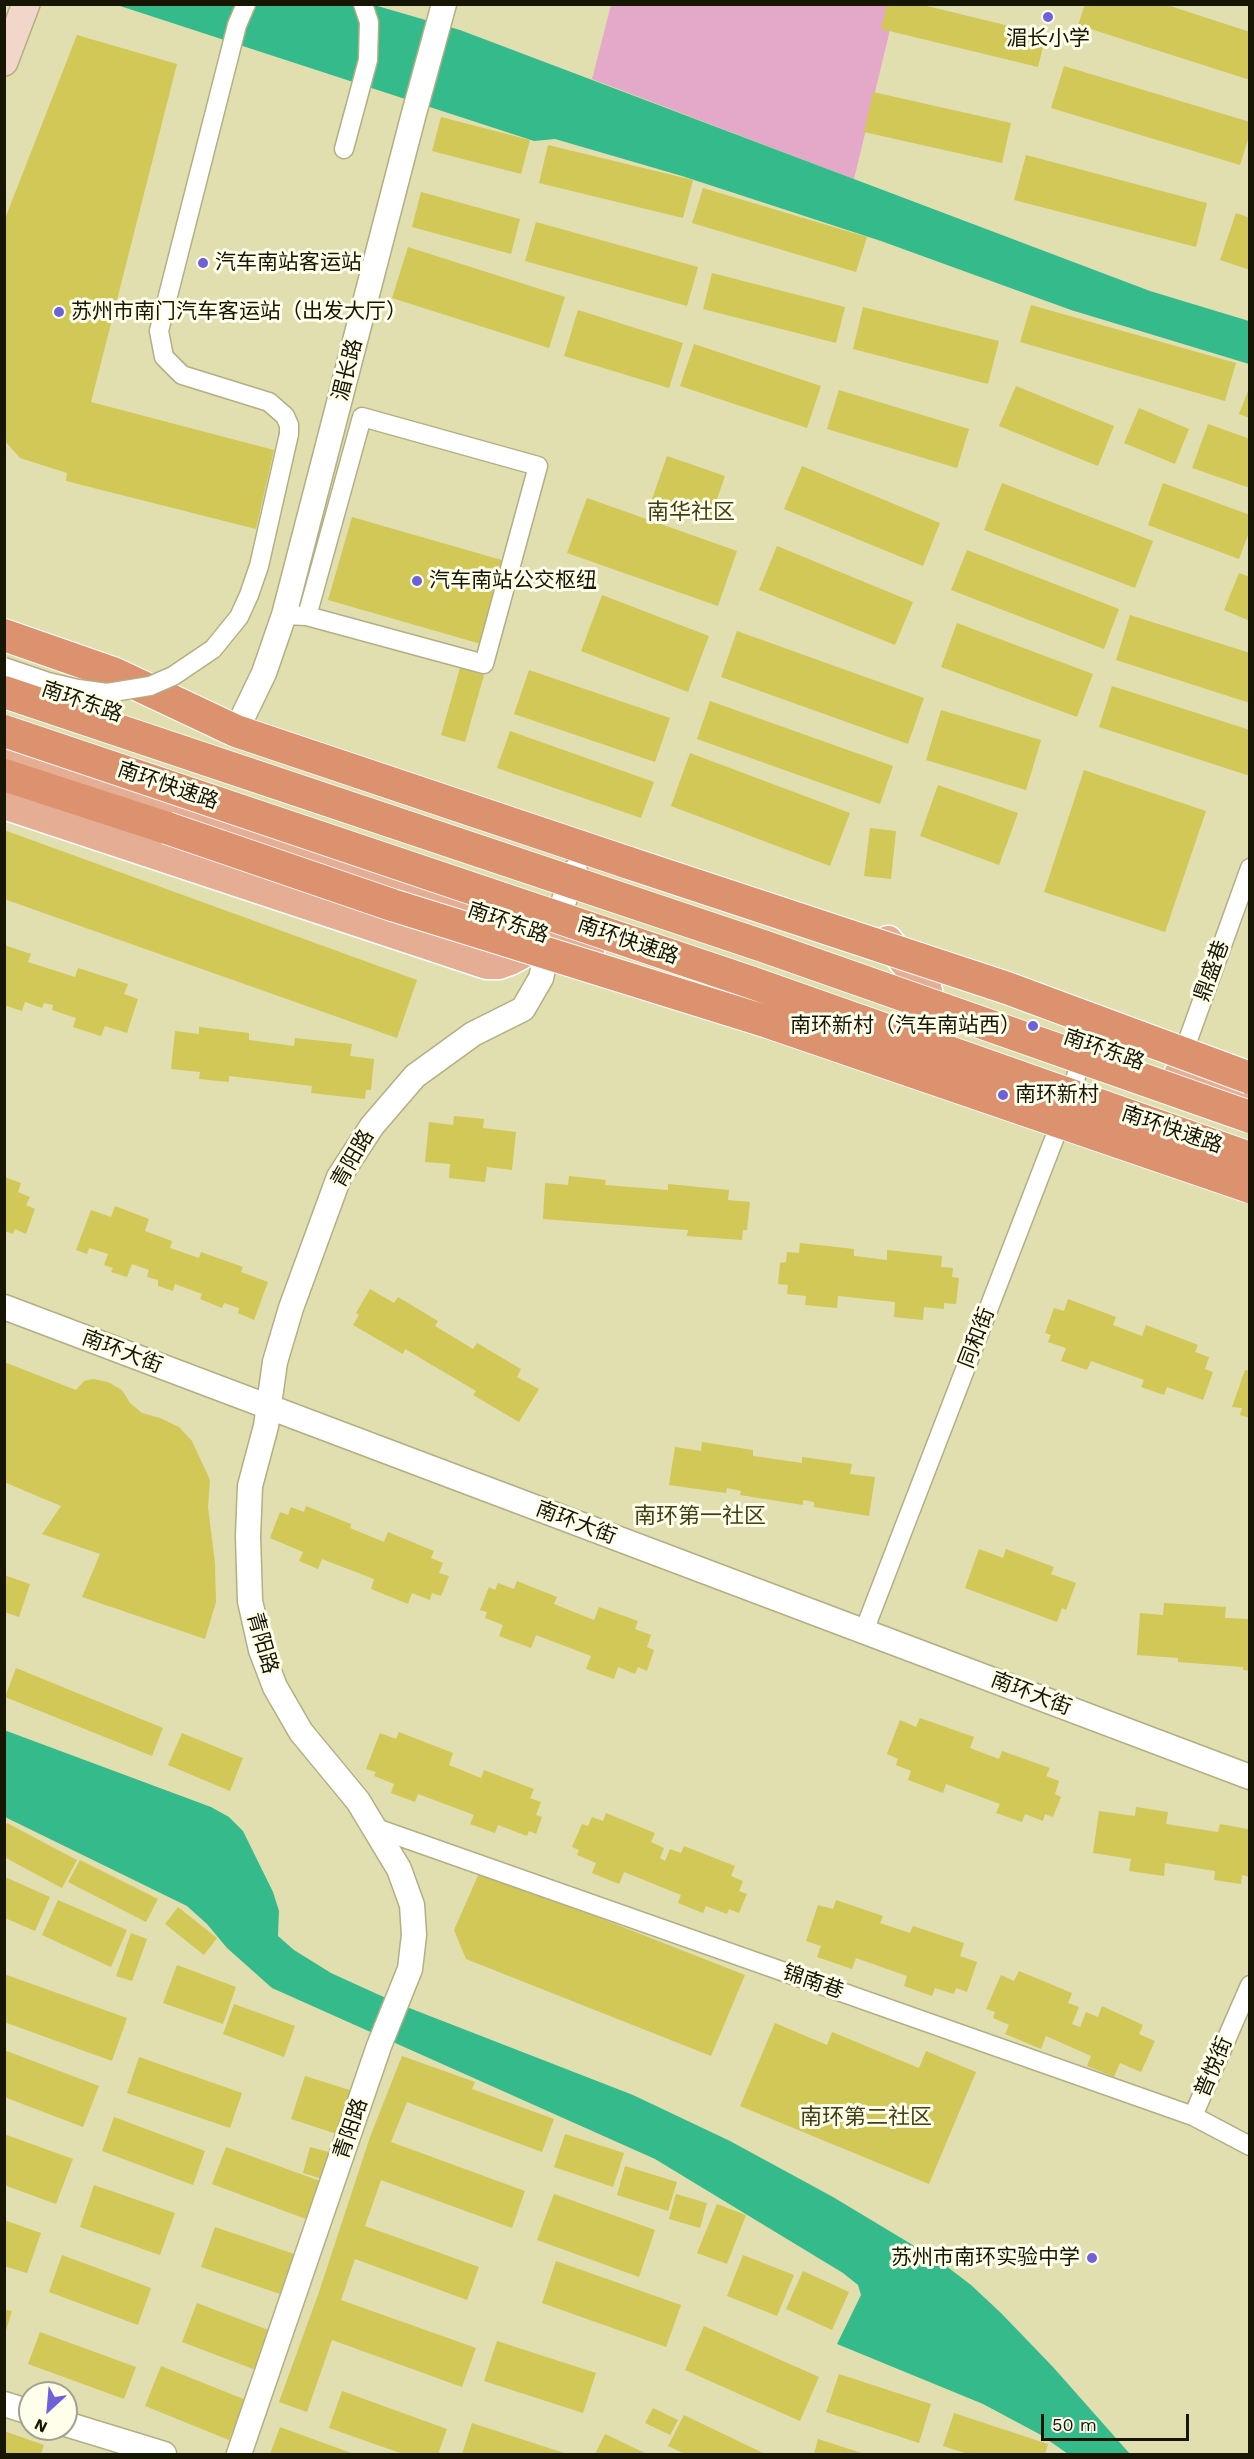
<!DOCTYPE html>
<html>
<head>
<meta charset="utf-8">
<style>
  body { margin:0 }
  #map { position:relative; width:1254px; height:2459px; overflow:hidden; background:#e1deb0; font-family:"Work Sans",sans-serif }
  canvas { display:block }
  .frame { position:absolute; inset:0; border:6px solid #171605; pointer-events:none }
  .north { position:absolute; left:18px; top:2381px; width:60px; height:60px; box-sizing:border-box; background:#fffeeb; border:2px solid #a2a18f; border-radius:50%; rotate:206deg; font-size:16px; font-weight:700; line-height:24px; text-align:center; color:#171605 }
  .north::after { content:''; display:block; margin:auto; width:21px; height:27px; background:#6e60da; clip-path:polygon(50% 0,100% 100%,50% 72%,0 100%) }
  .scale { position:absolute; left:1041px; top:2414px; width:148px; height:27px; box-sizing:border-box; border:3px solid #171605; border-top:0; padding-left:8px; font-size:18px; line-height:21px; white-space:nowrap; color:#171605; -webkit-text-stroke:4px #fffeeb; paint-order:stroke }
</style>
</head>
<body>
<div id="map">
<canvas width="1254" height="2459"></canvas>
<div class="frame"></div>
<div class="north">N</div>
<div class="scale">50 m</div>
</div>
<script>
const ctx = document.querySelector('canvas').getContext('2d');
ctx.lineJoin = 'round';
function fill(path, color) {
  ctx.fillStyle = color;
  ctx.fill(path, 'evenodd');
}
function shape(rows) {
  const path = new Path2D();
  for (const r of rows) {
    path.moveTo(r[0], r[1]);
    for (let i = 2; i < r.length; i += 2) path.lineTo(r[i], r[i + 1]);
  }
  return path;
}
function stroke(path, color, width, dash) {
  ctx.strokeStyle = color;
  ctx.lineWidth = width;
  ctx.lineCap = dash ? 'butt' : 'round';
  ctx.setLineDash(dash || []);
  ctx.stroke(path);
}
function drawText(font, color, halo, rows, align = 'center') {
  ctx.font = font + ' "Work Sans","Noto Sans SC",sans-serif';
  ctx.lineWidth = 6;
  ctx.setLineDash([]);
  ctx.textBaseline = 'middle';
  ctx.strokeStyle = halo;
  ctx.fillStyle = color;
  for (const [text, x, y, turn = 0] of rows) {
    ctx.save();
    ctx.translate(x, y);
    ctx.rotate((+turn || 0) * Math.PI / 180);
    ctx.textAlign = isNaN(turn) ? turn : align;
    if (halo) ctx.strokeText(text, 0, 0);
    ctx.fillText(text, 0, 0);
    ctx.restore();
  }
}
fill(shape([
  [611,5,896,5,854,179,592,79]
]), '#e4a8c9');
fill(shape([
  [117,5,374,5,460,30,1150,291,1249,321,1249,364,1071,310,881,241,682,176,555,139,534,141],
  [4,1730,211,1807,229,1817,243,1831,273,1892,279,1911,278,1936,294,1950,331,1973,399,2004,633,2095,730,2141,833,2197,941,2262,971,2285,1001,2313,1053,2367,1130,2454,1068,2454,1041,2435,983,2404,837,2344,861,2295,858,2285,843,2273,655,2159,272,1988,227,1948,207,1924,187,1906,5,1817]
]), '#35bb8b');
fill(shape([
  [887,4,919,4,1046,35,1038,67,881,29],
  [1085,4,1164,4,1250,32,1250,80,1078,25],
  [77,35,177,64,91,402,274,450,256,529,66,481,67,473,20,458,4,440,4,221],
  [1064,66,1250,122,1250,133,1240,165,1051,108],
  [873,92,1011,123,1002,163,864,132],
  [441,117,530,140,521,174,432,151],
  [548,145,693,180,683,218,539,183],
  [1026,155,1207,203,1196,247,1014,200],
  [703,188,867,237,856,272,692,223],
  [421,192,520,219,511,254,412,227],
  [1236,213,1250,218,1250,270,1220,260],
  [536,222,698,267,687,306,525,261],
  [408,247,565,297,549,348,392,298],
  [712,273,845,307,836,343,703,309],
  [1031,305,1236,363,1225,401,1020,342],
  [863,307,999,341,988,384,853,349],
  [578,310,683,343,669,388,564,356],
  [694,344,821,386,807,428,680,386],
  [1016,386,1114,426,1098,466,999,426],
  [1250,386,1250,418,1239,414],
  [839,390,969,429,957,468,827,429],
  [1139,408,1189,429,1175,464,1124,443],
  [1208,424,1250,439,1250,488,1192,468],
  [667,456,725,476,709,522,651,502],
  [802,466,940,523,923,566,784,509],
  [1002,483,1153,541,1135,588,984,530],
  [1163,483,1250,515,1250,530,1239,559,1148,525],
  [587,498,737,551,718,606,567,553],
  [352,517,505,561,481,644,328,600],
  [777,546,913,602,895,645,759,590],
  [967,550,1119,609,1104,649,951,590],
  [1239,573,1250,577,1250,621,1224,610],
  [602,595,709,636,688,692,581,651],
  [1130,615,1250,653,1250,703,1116,660],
  [957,623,1093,674,1077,717,941,667],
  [737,631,924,698,908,744,721,677],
  [460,668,484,675,465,742,441,735],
  [529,670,670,718,655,762,514,714],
  [1112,686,1250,730,1250,776,1099,727],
  [710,701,893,766,880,804,697,739],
  [941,710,1041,740,1026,790,926,760],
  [510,731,654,782,641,818,497,768],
  [690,753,850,813,830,866,671,806],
  [1084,770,1206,811,1165,932,1044,892],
  [938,785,1018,813,999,865,920,836],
  [870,828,896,831,891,879,864,876],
  [4,830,417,980,397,1038,4,899],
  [4,945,31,954,28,962,75,977,78,968,128,984,124,994,138,999,127,1033,105,1026,101,1036,73,1027,76,1018,52,1010,53,1005,44,1003,42,1008,25,1002,22,1011,4,1005],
  [199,1027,249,1033,249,1040,294,1046,295,1038,352,1044,350,1056,374,1059,371,1090,366,1090,365,1099,311,1093,312,1086,229,1076,229,1082,199,1079,200,1072,171,1069,175,1031,199,1034],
  [454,1116,484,1119,483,1128,516,1132,512,1170,487,1167,485,1182,449,1178,450,1164,425,1162,429,1122,453,1125],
  [569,1176,606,1180,605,1185,668,1190,668,1184,729,1190,728,1200,750,1202,747,1230,743,1230,742,1240,687,1236,688,1230,543,1219,545,1183,568,1185],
  [4,1177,21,1183,18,1192,30,1197,26,1205,35,1209,26,1234,15,1229,13,1234,4,1231],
  [115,1206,149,1219,145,1231,172,1241,170,1248,199,1258,201,1252,243,1267,241,1272,268,1282,254,1320,238,1313,239,1308,224,1303,222,1308,200,1299,202,1294,175,1284,173,1291,158,1286,158,1280,147,1277,149,1270,132,1264,127,1277,111,1272,113,1268,104,1265,108,1254,89,1248,87,1254,76,1250,91,1210,111,1217],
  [800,1243,854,1249,854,1256,887,1260,887,1250,942,1256,941,1267,953,1268,952,1277,959,1278,956,1304,944,1303,944,1309,924,1307,923,1320,894,1317,895,1302,838,1296,837,1308,805,1305,806,1296,787,1294,788,1285,778,1284,780,1263,786,1262,787,1252,799,1253],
  [370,1289,394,1303,398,1297,438,1321,435,1326,473,1349,477,1343,521,1369,517,1377,539,1389,519,1422,473,1395,476,1391,405,1349,403,1354,353,1325,359,1315,356,1313],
  [1068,1299,1116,1317,1113,1325,1142,1336,1146,1325,1198,1345,1195,1352,1209,1357,1205,1369,1213,1372,1203,1400,1167,1387,1164,1395,1141,1387,1144,1380,1091,1361,1087,1370,1061,1361,1066,1348,1048,1342,1051,1335,1045,1333,1054,1308,1064,1311],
  [4,1362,76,1390,84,1381,93,1379,108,1382,122,1390,130,1403,142,1413,160,1418,179,1427,192,1441,210,1480,208,1507,215,1563,216,1602,205,1639,82,1597,100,1554,42,1534,61,1506,4,1482],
  [1245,1370,1250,1371,1250,1418,1240,1415,1242,1408,1232,1407],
  [702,1442,753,1450,753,1456,802,1463,802,1457,852,1464,850,1474,875,1477,869,1516,814,1507,814,1502,803,1500,803,1505,740,1495,741,1491,727,1488,726,1493,669,1485,675,1447,701,1451],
  [306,1506,351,1524,350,1528,384,1542,388,1532,434,1551,431,1558,443,1563,439,1573,449,1576,441,1596,432,1593,430,1600,412,1593,408,1604,371,1589,374,1579,322,1559,318,1569,299,1561,303,1552,270,1538,280,1512,288,1515,291,1507,304,1512],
  [979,1549,1003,1558,1006,1549,1054,1567,1051,1574,1076,1583,1066,1610,1062,1608,1057,1622,965,1588],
  [4,1575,30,1584,19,1617,4,1612],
  [517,1581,557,1597,554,1604,594,1620,599,1607,638,1621,635,1629,651,1635,647,1647,654,1650,647,1671,638,1667,635,1674,618,1667,614,1679,586,1669,591,1656,536,1635,531,1648,499,1636,503,1625,485,1618,487,1612,480,1610,489,1587,495,1590,498,1583,514,1589],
  [1164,1603,1226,1607,1225,1618,1250,1619,1250,1671,1243,1670,1243,1667,1178,1662,1178,1658,1137,1655,1140,1613,1163,1615],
  [16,1668,163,1728,152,1756,5,1697],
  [920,1718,974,1737,970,1748,999,1759,1002,1751,1050,1768,1046,1776,1059,1781,1055,1794,1061,1797,1053,1817,1045,1814,1043,1821,1025,1814,1022,1822,996,1813,1000,1804,946,1784,943,1793,908,1780,911,1771,896,1765,898,1759,887,1754,900,1720,916,1727],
  [399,1732,453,1753,449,1765,481,1778,484,1770,534,1789,530,1798,541,1802,536,1815,542,1817,536,1834,529,1831,527,1836,498,1825,495,1833,470,1824,474,1815,418,1794,415,1802,391,1793,394,1784,374,1776,376,1772,366,1769,380,1733,396,1739],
  [182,1733,243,1758,230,1791,168,1765],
  [1136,1807,1168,1812,1166,1824,1218,1832,1220,1824,1248,1829,1250,1877,1242,1875,1241,1884,1214,1880,1215,1871,1165,1863,1164,1876,1129,1871,1131,1859,1093,1853,1099,1811,1135,1816],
  [606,1813,655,1833,651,1842,664,1848,660,1858,665,1861,670,1849,681,1853,684,1846,735,1866,731,1876,743,1881,739,1891,747,1894,739,1913,729,1909,727,1914,706,1906,703,1913,678,1903,681,1895,624,1872,619,1884,592,1873,596,1863,577,1855,579,1850,572,1847,582,1824,588,1826,592,1817,603,1821],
  [7,1823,77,1860,62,1888,4,1857,4,1828],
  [80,1860,158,1899,146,1922,68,1882],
  [480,1871,745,1975,711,2056,466,1959,454,1930],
  [5,1877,50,1897,35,1931,5,1918],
  [58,1900,127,1930,111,1967,42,1935],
  [836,1900,883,1916,880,1923,910,1933,913,1926,964,1943,960,1956,977,1962,967,1992,956,1988,954,1994,935,1988,932,1996,904,1986,907,1976,856,1958,852,1969,817,1957,821,1946,806,1941,818,1905,833,1909],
  [178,1907,217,1938,204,1955,165,1924],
  [131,1933,147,1939,132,1981,116,1976],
  [177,1965,236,1987,223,2024,163,2003],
  [1019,1971,1072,1993,1068,2003,1079,2007,1072,2024,1080,2027,1086,2012,1098,2017,1102,2006,1143,2025,1139,2034,1155,2041,1141,2072,1120,2063,1114,2077,1087,2066,1091,2056,1046,2036,1041,2049,1005,2034,1009,2025,993,2018,995,2012,986,2009,1001,1975,1014,1981],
  [4,1974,127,2018,112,2061,4,2022],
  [234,2004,295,2026,284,2057,223,2034],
  [775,2023,827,2045,832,2032,919,2068,926,2051,976,2072,929,2184,740,2106],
  [4,2050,99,2086,83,2127,4,2097],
  [402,2056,475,2082,472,2089,554,2119,542,2152,407,2102,391,2142,525,2191,512,2228,381,2180,365,2226,479,2267,467,2300,355,2259,341,2300,476,2348,462,2387,332,2340,307,2412,279,2402,319,2292,370,2137],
  [139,2057,242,2093,230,2128,127,2093],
  [305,2076,353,2091,340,2135,291,2119],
  [114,2117,205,2151,193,2185,102,2151],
  [4,2134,73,2159,56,2204,4,2185],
  [565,2134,624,2153,613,2187,554,2167],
  [226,2147,320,2181,306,2219,212,2184],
  [310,2147,329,2152,322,2179,303,2173],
  [625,2166,677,2182,668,2211,617,2195],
  [94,2185,175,2213,160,2255,80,2227],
  [554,2194,655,2230,639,2277,537,2240],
  [676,2194,707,2203,700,2228,669,2219],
  [717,2204,746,2215,727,2264,697,2253],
  [4,2220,41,2233,27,2273,4,2266],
  [215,2227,297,2255,283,2295,201,2267],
  [62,2255,151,2288,138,2325,49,2292],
  [743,2255,794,2275,777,2316,727,2296],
  [556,2261,681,2305,666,2347,542,2303],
  [803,2271,849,2292,832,2330,786,2309],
  [197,2303,271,2331,256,2370,182,2342],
  [4,2309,12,2311,5,2334,4,2334],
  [704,2326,819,2377,800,2421,685,2370],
  [40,2332,136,2367,124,2399,28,2364],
  [497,2341,596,2373,583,2413,484,2381],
  [161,2366,246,2400,229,2440,145,2406],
  [839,2374,931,2404,919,2443,826,2412],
  [342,2391,447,2429,438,2454,403,2454,329,2428],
  [653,2408,678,2420,670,2435,645,2423],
  [954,2413,1048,2444,1045,2454,968,2454,943,2446],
  [684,2415,765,2454,685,2454,668,2446],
  [472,2423,567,2454,462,2454],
  [280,2427,354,2454,270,2454],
  [4,2431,44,2445,41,2454,4,2454],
  [605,2434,647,2454,595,2454],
  [818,2439,865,2454,814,2454]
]), '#d1c857');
const minor = shape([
  [246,4,237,25,159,331,164,357,182,375,269,402,285,416,289,425,289,434],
  [344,149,368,60,369,22,363,4],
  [284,615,307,616,484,664,538,466,362,417,307,616],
  [1180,1062,1250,868],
  [864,1631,1063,1116,1085,1049],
  [373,1827,1193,2116,1250,2146],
  [1193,2116,1250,1985]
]);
const tertiary = shape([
  [236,731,264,673,284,615,413,117,444,4],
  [4,1307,1250,1777],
  [4,2404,30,2412],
  [66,2424,164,2454],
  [239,2454,379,2046,410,1969,414,1935,412,1905,399,1869,358,1801,301,1732,275,1687,261,1650,250,1601,248,1536,250,1486,266,1426,275,1362,291,1308,339,1177,372,1126,415,1076,473,1034,523,1009,541,978,550,938,575,871]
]);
const secondary = shape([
  [4,62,26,4]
]);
const primary = shape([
  [4,752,589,951],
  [4,804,487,964,499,964,510,960,548,939],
  [888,941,927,990],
  [1178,1076,1250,1100]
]);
const trunk = shape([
  [4,635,113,673,236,731,629,863],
  [4,775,167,828]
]);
stroke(minor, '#b2af83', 21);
stroke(tertiary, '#b2af83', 27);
stroke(secondary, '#b2af83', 30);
stroke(primary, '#fff', 33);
stroke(trunk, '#fff', 34);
stroke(minor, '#fff', 18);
stroke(tertiary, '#fff', 24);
stroke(secondary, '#f2d6c9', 27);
stroke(primary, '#e5ad93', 30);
stroke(trunk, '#dc926f', 32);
const minorBridge = shape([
  [4,667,48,682,78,689,107,693,150,686,173,676,213,649,239,617,249,595,259,566,289,434]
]);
const trunkBridge = shape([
  [4,692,763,946,1250,1117],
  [4,731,750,982,1250,1158],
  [167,828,392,905,768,1022,1250,1187],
  [629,863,1007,988,1250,1078]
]);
stroke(minorBridge, '#b2af83', 21, []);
stroke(trunkBridge, '#fff', 34, []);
stroke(minorBridge, '#fff', 18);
stroke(trunkBridge, '#dc926f', 32);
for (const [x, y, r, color] of [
  [1048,17,6,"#6e60da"],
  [203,263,6,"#6e60da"],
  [59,312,6,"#6e60da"],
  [417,581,6,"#6e60da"],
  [1033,1026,6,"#6e60da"],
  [1003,1095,6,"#6e60da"],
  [1092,2258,6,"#6e60da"]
]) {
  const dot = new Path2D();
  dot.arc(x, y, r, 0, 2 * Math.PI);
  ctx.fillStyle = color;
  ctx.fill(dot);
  stroke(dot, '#fffeeb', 2);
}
drawText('21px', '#171605', '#fffeeb', [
  ["湄长小学",1048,39,"center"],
  ["汽车南站客运站",215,263],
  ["苏州市南门汽车客运站（出发大厅）",71,312],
  ["汽车南站公交枢纽",429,581],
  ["南环新村（汽车南站西）",1021,1026,"right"],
  ["南环新村",1015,1095],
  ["苏州市南环实验中学",1080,2258,"right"]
], 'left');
drawText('21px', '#171605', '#fffeeb', [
  ["湄长路",348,370,-76],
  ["南环东路",82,702,19],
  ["南环快速路",168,786,19],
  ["南环东路",508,923,19],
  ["南环快速路",628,941,19],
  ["鼎盛巷",1212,971,-70],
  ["南环东路",1104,1050,19],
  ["南环快速路",1172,1130,19],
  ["青阳路",353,1159,-60],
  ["同和街",977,1338,-69],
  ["南环大街",122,1352,21],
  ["南环大街",576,1523,21],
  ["青阳路",262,1643,74],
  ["南环大街",1031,1694,21],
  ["锦南巷",813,1982,19],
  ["普悦街",1214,2067,-67],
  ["青阳路",351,2129,-71]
]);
drawText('22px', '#423f15', '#fffeeb', [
  ["南华社区",691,513],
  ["南环第一社区",700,1517],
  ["南环第二社区",866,2118]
]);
</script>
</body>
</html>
